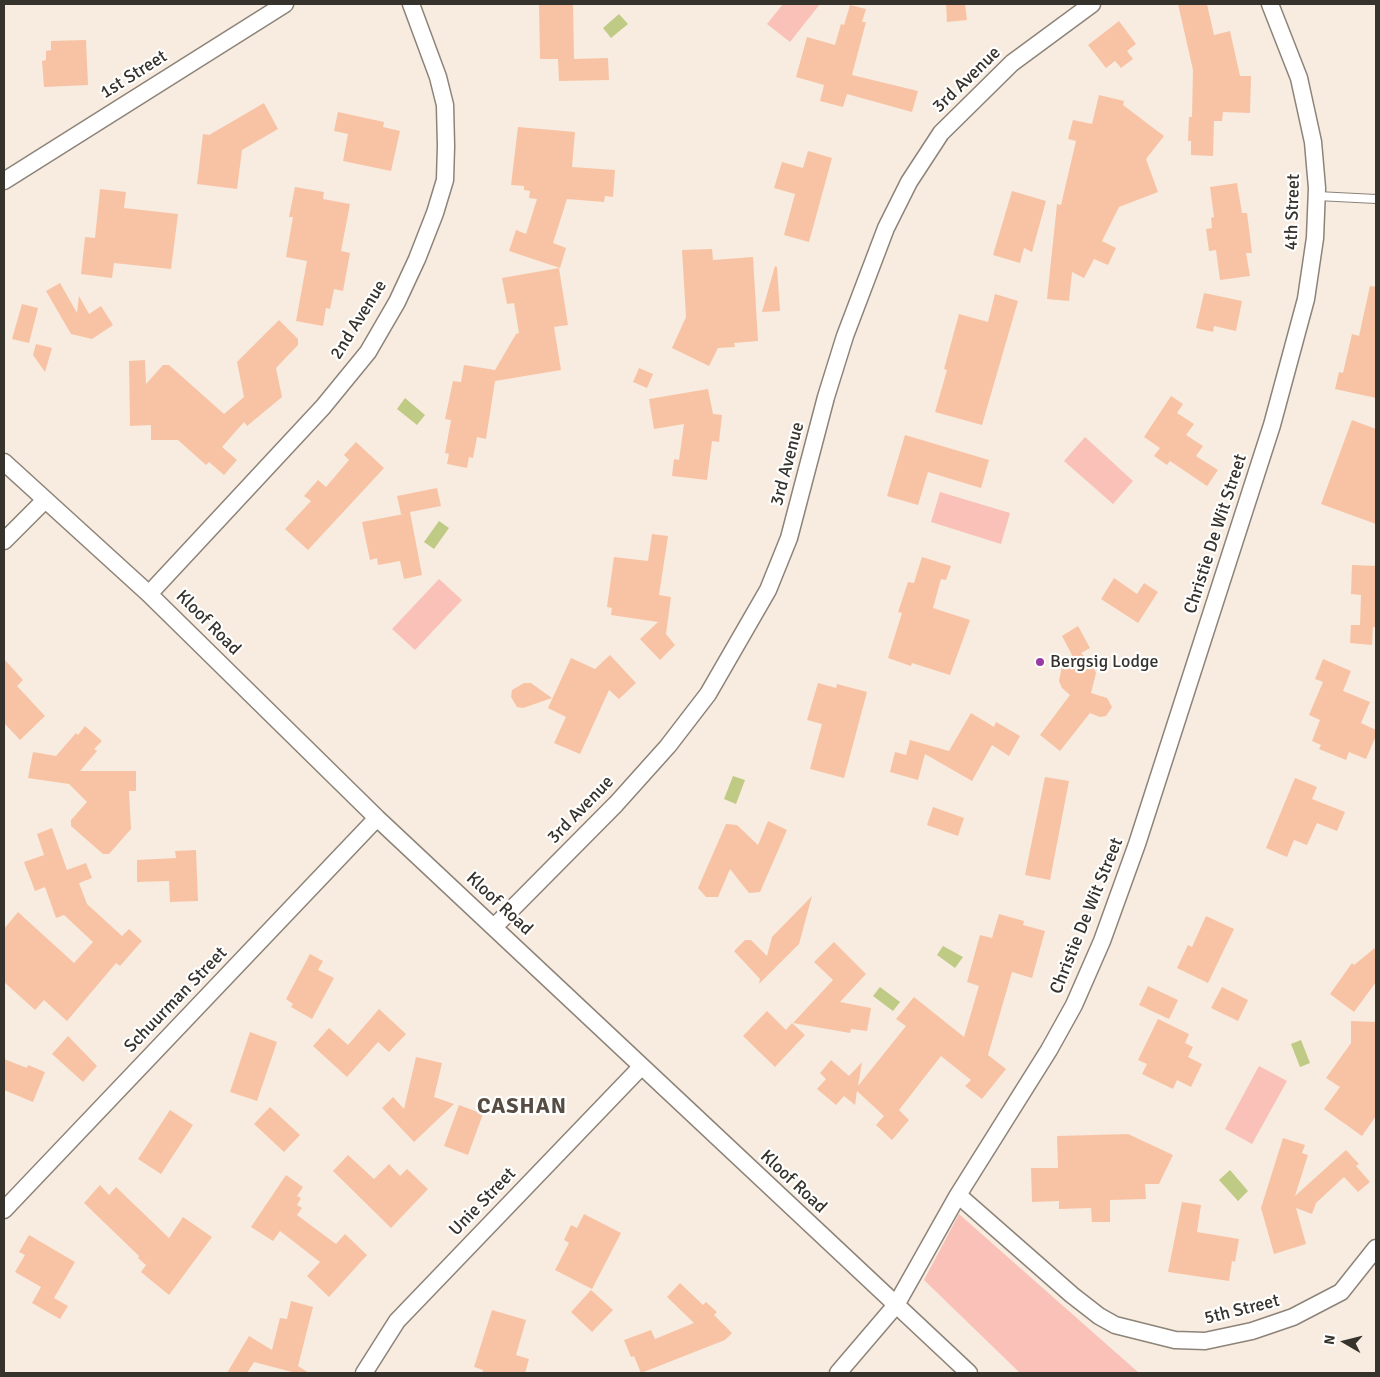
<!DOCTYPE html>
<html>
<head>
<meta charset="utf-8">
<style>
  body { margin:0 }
  #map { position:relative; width:1380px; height:1377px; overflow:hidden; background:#f7ecdf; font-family:Signika,sans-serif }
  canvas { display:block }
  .frame { position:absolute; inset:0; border:5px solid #36322c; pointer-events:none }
  .north { position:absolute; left:1320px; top:1317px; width:50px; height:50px; -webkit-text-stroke:4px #fff; paint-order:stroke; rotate:278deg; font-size:14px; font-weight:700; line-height:20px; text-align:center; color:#36322c }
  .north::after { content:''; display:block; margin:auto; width:18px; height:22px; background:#36322c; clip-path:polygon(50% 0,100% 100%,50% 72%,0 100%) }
</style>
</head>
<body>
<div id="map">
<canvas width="1380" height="1377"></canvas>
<div class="frame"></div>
<div class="north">N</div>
</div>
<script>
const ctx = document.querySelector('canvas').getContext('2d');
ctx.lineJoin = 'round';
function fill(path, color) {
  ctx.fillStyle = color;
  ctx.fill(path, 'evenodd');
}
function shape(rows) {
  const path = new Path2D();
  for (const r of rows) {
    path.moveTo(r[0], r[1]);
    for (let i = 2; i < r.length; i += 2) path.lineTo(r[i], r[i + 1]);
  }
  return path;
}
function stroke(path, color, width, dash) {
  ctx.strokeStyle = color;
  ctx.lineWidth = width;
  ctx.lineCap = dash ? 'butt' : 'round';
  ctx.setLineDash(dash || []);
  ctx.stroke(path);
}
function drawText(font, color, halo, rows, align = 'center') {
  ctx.font = font + ' Signika,sans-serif';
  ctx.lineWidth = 4.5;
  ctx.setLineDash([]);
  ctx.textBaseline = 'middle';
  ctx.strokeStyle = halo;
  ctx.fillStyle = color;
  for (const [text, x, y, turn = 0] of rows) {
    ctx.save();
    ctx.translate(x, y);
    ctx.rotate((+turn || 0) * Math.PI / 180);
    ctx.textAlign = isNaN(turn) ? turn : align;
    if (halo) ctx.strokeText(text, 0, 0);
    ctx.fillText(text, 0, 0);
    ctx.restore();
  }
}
fill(shape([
  [783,4,820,4,790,42,767,24],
  [1085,437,1133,481,1113,504,1064,461],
  [940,492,1010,513,1001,544,931,522],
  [439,579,462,600,415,650,392,629],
  [1259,1066,1287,1081,1252,1144,1225,1129],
  [959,1214,1139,1373,1020,1373,924,1280]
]), '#f9c1b8');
fill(shape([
  [619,14,628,24,611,38,603,28],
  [405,398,425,415,417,425,397,409],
  [439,521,449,528,434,549,424,542],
  [733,776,745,780,736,804,724,799],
  [943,946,963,957,955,968,937,955],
  [880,987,900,1002,893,1011,873,996],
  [1301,1040,1310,1063,1300,1067,1291,1044],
  [1230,1170,1248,1191,1238,1201,1219,1180]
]), '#bfca85');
fill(shape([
  [539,4,573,4,574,59,608,58,609,80,559,81,558,59,540,59],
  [946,4,965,4,967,20,947,22],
  [1178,4,1207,4,1214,35,1230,31,1240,76,1251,76,1250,113,1223,112,1222,121,1214,121,1213,156,1191,155,1191,141,1188,141,1189,117,1192,117,1193,70],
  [850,5,866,9,862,22,866,22,852,75,918,91,912,112,847,94,843,107,820,101,824,85,796,77,807,37,835,45,841,24,844,25],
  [1119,21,1136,44,1127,51,1133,59,1121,68,1115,61,1106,68,1088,45],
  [86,40,88,85,44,87,42,61,46,60,46,51,51,50,51,41],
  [1099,95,1124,101,1123,105,1164,136,1146,159,1158,192,1119,207,1102,241,1116,248,1108,265,1094,259,1084,278,1072,272,1069,301,1047,299,1057,204,1061,205,1076,141,1068,139,1073,120,1092,124],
  [264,103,278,129,242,150,237,189,197,184,203,134,209,135],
  [338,112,384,122,383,127,400,131,391,171,343,161,348,134,334,131],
  [518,127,575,132,572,167,615,170,613,197,605,196,604,202,567,199,553,243,566,248,560,268,509,251,516,230,526,234,537,199,529,198,530,191,524,190,524,186,511,185],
  [808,151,832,158,809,242,784,235,795,194,774,188,782,162,803,168],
  [1237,183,1242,213,1247,213,1252,253,1246,253,1250,276,1220,280,1216,250,1209,251,1206,229,1212,228,1211,218,1214,217,1210,187],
  [295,187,324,192,323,199,350,204,341,251,350,253,343,291,334,289,330,309,326,308,323,326,296,321,307,261,286,257,293,217,289,217],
  [100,189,126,192,124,208,178,214,171,269,114,263,112,278,81,274,85,237,95,238],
  [1012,191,1046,201,1032,252,1024,248,1020,263,993,255],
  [712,249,713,260,753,257,758,341,734,343,735,347,718,348,709,366,672,348,686,317,682,250],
  [775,266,777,267,780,311,762,312],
  [559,268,568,325,554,327,561,370,495,381,486,439,477,437,473,458,469,457,467,468,447,464,449,454,445,453,451,420,445,419,453,381,461,382,464,365,495,370,516,334,519,333,514,303,507,304,502,278],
  [60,283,77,313,79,296,89,314,101,306,113,325,92,339,71,334,46,291],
  [1370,286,1376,287,1376,398,1335,389,1339,372,1343,373,1352,334,1359,336],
  [1204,293,1242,301,1236,331,1214,326,1213,332,1196,328],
  [995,294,1018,301,982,425,935,412,947,370,944,369,959,314,988,322],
  [22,304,38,308,29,343,12,339],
  [279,320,298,339,298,345,276,368,282,397,247,426,244,422,222,447,237,460,224,475,209,462,206,465,178,440,151,440,151,425,130,426,129,361,145,360,146,384,163,365,169,365,224,414,244,397,237,362],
  [36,344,52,348,45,372,33,355],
  [639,368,653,374,647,388,633,382],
  [708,389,713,414,722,415,719,442,712,441,707,480,672,476,674,459,679,460,684,424,654,429,649,399],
  [1171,396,1183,404,1177,413,1194,424,1186,435,1203,446,1196,456,1218,470,1207,486,1170,461,1167,465,1154,456,1160,448,1144,437],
  [1352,420,1376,429,1376,524,1321,504],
  [905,435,989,460,981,488,928,472,918,505,887,496],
  [356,442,384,468,308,550,285,529,311,501,304,496,318,480,326,487,349,460,344,455],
  [437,488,441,506,410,512,422,575,404,579,400,561,378,565,377,558,370,560,362,522,404,514,401,514,397,496],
  [652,534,668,536,659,595,671,597,666,634,675,645,660,660,640,639,658,622,611,615,612,608,607,607,614,557,648,561],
  [922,557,951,566,946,580,941,579,933,608,970,620,950,675,912,663,911,666,888,658,902,613,898,612,908,582,914,583],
  [1352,565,1376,566,1376,627,1373,627,1372,645,1350,643,1351,625,1360,625,1361,595,1351,594],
  [1114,578,1137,594,1144,583,1158,592,1138,623,1101,599],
  [1078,626,1090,648,1081,653,1094,667,1096,673,1091,693,1107,698,1112,707,1106,716,1100,717,1090,713,1060,751,1040,735,1070,695,1062,688,1059,681,1062,666,1072,655,1062,636],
  [610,655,636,683,619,699,609,690,580,754,554,743,566,717,548,708,571,658,595,669],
  [4,659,23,680,17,686,45,716,20,740,4,723],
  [1323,659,1351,671,1343,691,1370,702,1361,723,1376,730,1376,736,1366,759,1349,752,1346,760,1319,749,1321,745,1312,741,1320,720,1309,715,1323,682,1315,679],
  [524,683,531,683,552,698,523,708,517,707,511,697,512,690],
  [818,683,836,688,837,684,867,692,844,778,810,769,822,724,807,720],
  [971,713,994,727,996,722,1020,736,1009,756,992,745,972,781,925,754,918,780,890,772,895,752,906,755,910,740,949,751],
  [85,726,102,741,94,749,97,751,80,771,136,771,136,791,129,791,131,829,109,854,103,854,71,826,71,820,87,802,69,784,28,778,33,752,56,756,76,733,78,735],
  [1045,777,1069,781,1050,880,1025,875],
  [1295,778,1317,787,1312,799,1345,812,1337,831,1317,823,1307,845,1294,840,1287,857,1266,848],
  [933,807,964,818,958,836,927,825],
  [768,821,787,830,760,892,749,893,730,869,718,897,706,897,698,888,726,824,737,825,758,845],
  [52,828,67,870,86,863,92,878,79,883,87,904,122,936,129,929,142,941,120,966,116,963,67,1021,44,1000,35,1010,4,982,4,929,18,912,74,963,93,942,64,915,56,918,45,887,35,891,24,862,44,855,37,834],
  [196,850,198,901,170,902,169,881,137,882,137,860,176,858,175,851],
  [812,896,799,944,759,984,760,979,734,951,745,940,751,940,767,956,772,937],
  [999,914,1024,921,1023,925,1045,931,1032,978,1012,972,988,1055,1006,1069,982,1099,965,1086,971,1080,941,1056,899,1110,909,1120,892,1140,876,1125,884,1116,857,1091,855,1105,844,1096,836,1105,817,1089,826,1079,820,1073,831,1060,849,1076,862,1062,858,1086,906,1026,896,1019,914,997,964,1037,979,986,967,982,980,935,992,938],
  [1206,916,1234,929,1208,983,1177,968,1188,945,1192,947],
  [834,942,866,974,840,1002,871,1008,867,1031,851,1029,850,1033,793,1023,833,980,814,962],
  [1376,947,1376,982,1354,1012,1330,994,1352,963,1354,965],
  [310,954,323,961,318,970,334,978,312,1019,291,1007,293,1004,286,999],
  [1148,986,1178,1000,1169,1019,1139,1005],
  [1222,987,1248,1000,1238,1021,1211,1008],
  [379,1009,406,1034,389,1052,378,1042,347,1077,313,1046,329,1028,348,1045],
  [767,1011,786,1030,792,1023,805,1035,775,1067,743,1036],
  [1158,1019,1189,1034,1185,1043,1193,1047,1188,1057,1202,1064,1191,1087,1177,1080,1173,1089,1142,1074,1147,1064,1138,1060],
  [1351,1021,1376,1022,1376,1116,1362,1136,1324,1109,1340,1087,1326,1078,1351,1043],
  [250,1032,277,1042,257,1101,230,1092],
  [68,1036,97,1066,83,1082,52,1054],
  [416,1057,442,1063,434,1097,454,1104,414,1142,382,1108,393,1097,404,1109],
  [4,1059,27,1068,28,1065,45,1072,33,1102,4,1090],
  [459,1105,483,1114,468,1155,444,1146],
  [270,1107,300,1135,284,1152,254,1124],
  [170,1110,193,1125,161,1174,138,1159],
  [1128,1134,1173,1155,1159,1184,1145,1184,1146,1199,1110,1200,1110,1222,1092,1222,1091,1208,1059,1209,1059,1201,1032,1202,1031,1168,1058,1168,1057,1136],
  [1283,1138,1305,1145,1302,1153,1308,1155,1295,1196,1346,1150,1359,1164,1356,1166,1370,1182,1358,1192,1344,1177,1316,1203,1312,1214,1296,1208,1306,1244,1274,1254,1261,1208],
  [348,1155,374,1179,389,1164,400,1176,407,1169,428,1189,391,1228,333,1171],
  [286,1175,303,1187,297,1196,301,1198,297,1205,302,1208,297,1215,336,1244,345,1234,367,1255,329,1297,307,1276,320,1262,280,1231,273,1241,251,1227],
  [100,1185,109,1195,116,1187,169,1238,183,1217,212,1237,169,1295,141,1272,146,1265,138,1258,139,1256,84,1203],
  [1182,1202,1201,1205,1197,1232,1239,1239,1235,1262,1232,1261,1229,1281,1168,1272],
  [584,1214,621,1233,592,1289,555,1270,569,1243,564,1240,571,1225,577,1228],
  [29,1235,75,1262,54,1298,68,1306,60,1319,32,1303,41,1287,15,1272,25,1255,19,1252],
  [680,1283,703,1305,706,1302,717,1312,714,1315,732,1333,725,1340,641,1373,634,1356,631,1357,624,1340,651,1330,655,1339,694,1323,667,1297],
  [591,1290,613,1310,592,1332,571,1312],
  [291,1301,313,1307,298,1366,309,1373,296,1373,254,1362,247,1373,227,1373,249,1336,272,1350,280,1318,287,1319],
  [492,1310,526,1320,516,1355,529,1359,525,1373,482,1373,483,1370,474,1367]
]), '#f8c3a5');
const service = shape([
  [1317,196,1376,199]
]);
const minor = shape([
  [4,181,285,4],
  [4,462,149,594,377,818,969,1373],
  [4,541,45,500],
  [149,594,323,407,368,352,397,302,417,259,435,213,445,180,446,146,445,105,438,77,411,4],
  [495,926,616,804,668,746,708,694,768,590,789,538,826,397,845,336,886,228,909,182,941,133,1012,63,1092,4],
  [958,1195,1072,1295,1099,1316,1115,1325,1175,1340,1205,1341,1252,1331,1293,1317,1341,1292,1376,1248],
  [4,1210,377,818],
  [364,1373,397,1321,641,1067],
  [838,1373,896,1305,958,1195,1049,1050,1074,1005,1102,941,1137,844,1272,425,1306,299,1315,238,1317,188,1313,142,1299,78,1270,4]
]);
stroke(service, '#8d8378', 10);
stroke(minor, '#8d8378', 19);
stroke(service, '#fff', 8);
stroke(minor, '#fff', 16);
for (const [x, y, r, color] of [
  [1040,662,5,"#983aa3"]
]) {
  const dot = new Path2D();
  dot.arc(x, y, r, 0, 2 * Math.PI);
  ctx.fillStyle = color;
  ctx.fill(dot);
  stroke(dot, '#fff', 2);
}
drawText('18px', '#36322c', '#fff', [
  ["1st Street",134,75,-32],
  ["3rd Avenue",967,80,-44],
  ["4th Street",1293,212,-88],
  ["2nd Avenue",359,320,-58],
  ["3rd Avenue",788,464,-75],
  ["Christie De Wit Street",1216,534,-72],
  ["Kloof Road",208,623,45],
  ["3rd Avenue",581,810,-46],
  ["Kloof Road",499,904,43],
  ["Christie De Wit Street",1087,916,-68],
  ["Schuurman Street",176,1000,-46],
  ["Kloof Road",793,1182,43],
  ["Unie Street",483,1202,-46],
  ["5th Street",1242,1310,-14]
]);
drawText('18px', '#36322c', '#fff', [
  ["Bergsig Lodge",1050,662]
], 'left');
ctx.letterSpacing = '1px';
drawText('bold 22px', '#564c42', '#fff', [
  ["CASHAN",522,1107]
]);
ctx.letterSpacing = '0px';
</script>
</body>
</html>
